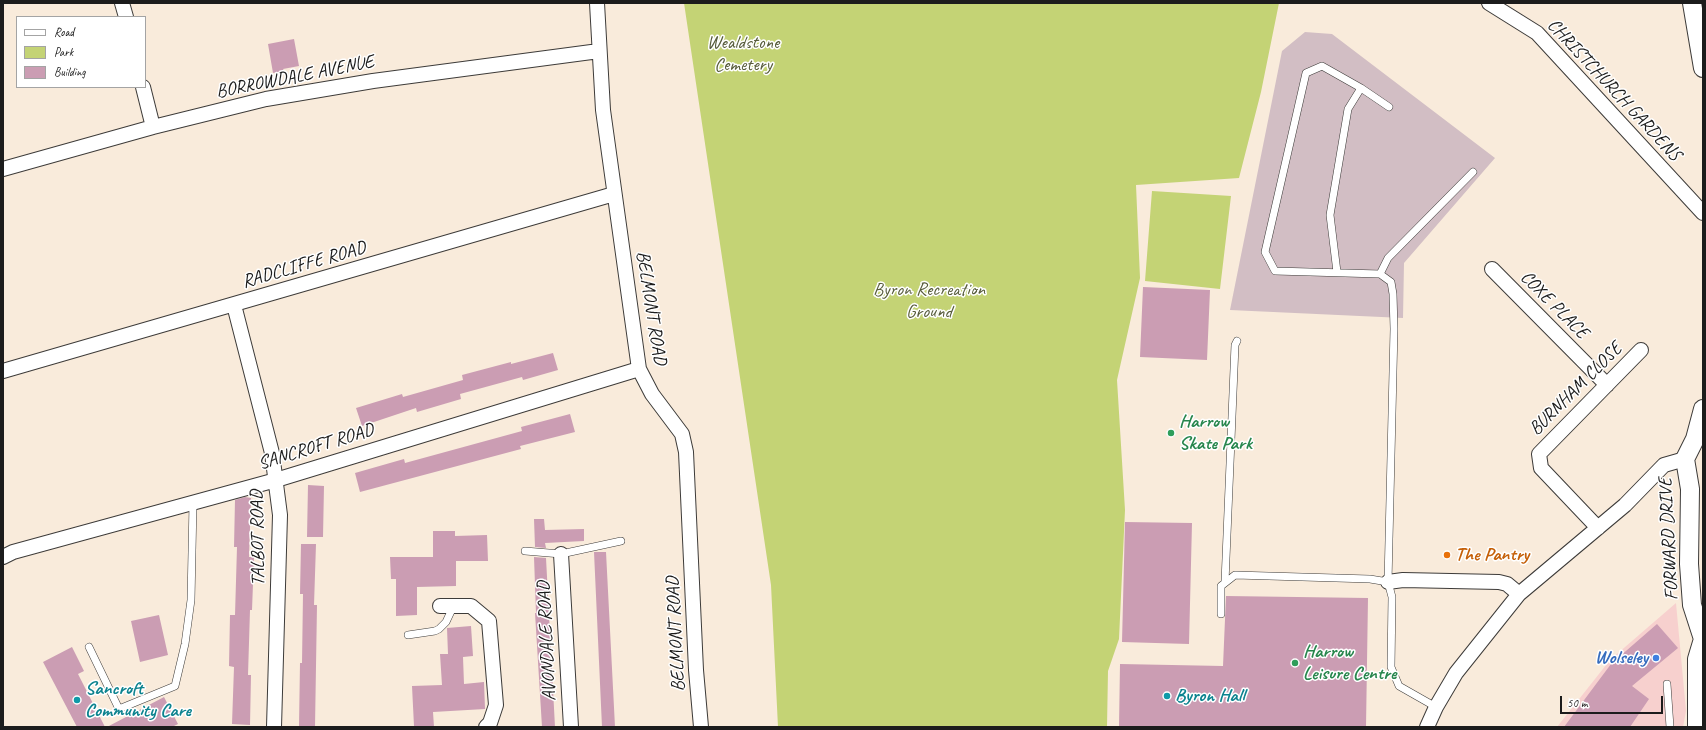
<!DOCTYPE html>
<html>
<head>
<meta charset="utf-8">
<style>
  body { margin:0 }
  #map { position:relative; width:1706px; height:730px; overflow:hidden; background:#f9ebdb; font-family:Caveat,sans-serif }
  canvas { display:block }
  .frame { position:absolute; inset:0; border:4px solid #1c1c1c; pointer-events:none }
  .legend { position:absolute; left:16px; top:16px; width:130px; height:72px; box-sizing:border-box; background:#fff; border:1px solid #a4a4a4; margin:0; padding:5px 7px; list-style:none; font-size:12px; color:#1c1c1c }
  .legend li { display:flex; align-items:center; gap:8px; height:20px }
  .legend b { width:20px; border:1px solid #a4a4a4 }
  .scale { position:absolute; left:1560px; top:696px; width:103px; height:18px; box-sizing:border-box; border:2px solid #1c1c1c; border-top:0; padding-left:5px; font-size:12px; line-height:14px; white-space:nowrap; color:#1c1c1c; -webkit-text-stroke:3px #fff; paint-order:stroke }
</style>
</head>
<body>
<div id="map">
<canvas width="1706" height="730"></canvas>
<div class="frame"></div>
<ul class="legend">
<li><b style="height:5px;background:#fff"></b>Road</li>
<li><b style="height:11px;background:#c4d375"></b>Park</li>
<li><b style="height:11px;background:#cb9db3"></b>Building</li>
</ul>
<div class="scale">50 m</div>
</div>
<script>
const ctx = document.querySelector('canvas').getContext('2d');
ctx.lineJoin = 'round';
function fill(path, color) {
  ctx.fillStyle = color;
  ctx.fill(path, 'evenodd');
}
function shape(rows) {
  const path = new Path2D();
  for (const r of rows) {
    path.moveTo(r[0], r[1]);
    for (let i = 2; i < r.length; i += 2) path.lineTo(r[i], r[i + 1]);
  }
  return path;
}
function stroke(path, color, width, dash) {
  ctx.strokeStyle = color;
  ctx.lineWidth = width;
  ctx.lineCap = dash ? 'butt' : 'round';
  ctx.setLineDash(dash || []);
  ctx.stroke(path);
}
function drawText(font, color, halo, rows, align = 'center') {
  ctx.font = font + ' Caveat,sans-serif';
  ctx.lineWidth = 3;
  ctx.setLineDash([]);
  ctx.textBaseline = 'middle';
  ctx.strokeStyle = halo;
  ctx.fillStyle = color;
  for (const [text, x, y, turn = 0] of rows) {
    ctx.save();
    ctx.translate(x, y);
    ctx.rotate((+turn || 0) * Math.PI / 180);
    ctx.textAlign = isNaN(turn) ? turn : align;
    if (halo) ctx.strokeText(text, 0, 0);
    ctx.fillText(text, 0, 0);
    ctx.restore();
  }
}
fill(shape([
  [1676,603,1686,711,1683,727,1557,727,1610,660]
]), '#f7d0ce');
fill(shape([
  [1305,32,1332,34,1495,158,1404,263,1403,318,1230,310,1282,51]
]), '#d2bec4');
fill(shape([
  [684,3,1279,3,1261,92,1239,178,1136,185,1140,278,1117,380,1125,510,1119,639,1108,671,1107,727,778,727,771,585],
  [1152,191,1231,196,1220,289,1145,281]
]), '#c4d375');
fill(shape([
  [294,39,299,66,283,69,284,71,273,73,268,44],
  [1143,287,1210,290,1207,360,1140,357],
  [553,353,558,370,523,380,522,377,460,394,461,399,417,412,416,408,362,426,356,408,402,394,403,397,463,380,462,375,511,362,511,364],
  [570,414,575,432,520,446,521,449,360,492,355,473,404,459,405,463,522,431,521,427],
  [308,485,324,486,323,537,307,537],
  [245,497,251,498,249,557,254,557,252,610,250,610,248,675,251,675,250,725,232,724,234,667,229,666,230,615,235,615,237,547,234,547,235,500],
  [534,519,544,519,545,530,584,529,584,541,545,543,546,548,535,547],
  [1125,522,1192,523,1189,644,1122,642],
  [433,531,455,531,455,536,487,535,488,561,456,561,456,586,417,587,417,615,396,616,396,579,391,579,390,557,433,557],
  [301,544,316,544,314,605,317,605,315,727,299,727,300,663,302,663,303,594,300,594],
  [594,552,606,552,615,727,602,727],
  [534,557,546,558,555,727,542,727,535,613,536,613],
  [1226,596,1368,598,1366,727,1119,727,1120,664,1223,666],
  [159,615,168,655,140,662,131,621],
  [1657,624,1678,648,1632,686,1649,699,1630,727,1564,727,1611,664],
  [471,626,473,656,463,657,464,684,484,682,485,709,433,712,434,727,414,726,412,686,442,685,440,654,448,654,447,628],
  [72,647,84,671,78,674,105,727,77,727,43,662],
  [164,697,178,724,172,727,107,727]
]), '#cb9db3');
const service = shape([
  [1389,107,1361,88,1322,66,1306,73,1265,252,1275,271,1380,274,1391,282,1393,294,1394,329,1388,582,1392,597,1391,667,1399,686,1436,707],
  [1337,272,1330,215,1348,109,1361,88],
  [1380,274,1388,258,1473,172],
  [525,551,561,554,621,541],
  [1225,582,1235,345,1237,341],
  [1221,614,1221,586,1235,575,1370,579,1388,582],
  [408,635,435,631,439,629,446,622,454,605],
  [89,647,119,709,175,686,185,644,191,600,193,503],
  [1667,684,1670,727]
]);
const minor = shape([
  [122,3,126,17],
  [597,3,603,110,639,369,652,394,682,434,686,452,696,670,701,727],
  [1489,3,1537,33,1703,213],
  [143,87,153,127],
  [3,169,153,127,266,99,373,81,599,51],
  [1492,269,1607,385],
  [234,305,272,453,280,515,274,727],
  [3,371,614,194],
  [1598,528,1541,468,1539,454,1641,350],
  [561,554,571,727],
  [3,557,13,552,276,480,639,369],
  [1388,582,1403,580,1499,582,1507,584,1519,594],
  [440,606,471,606,489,621,496,705,490,723,486,727],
  [1427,727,1436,707,1456,673,1519,594,1625,505,1664,465,1685,459]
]);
const tertiary = shape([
  [1692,3,1703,68],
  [1697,727,1697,659,1703,639,1692,605,1689,564,1690,489,1685,459,1695,439,1703,409]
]);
stroke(service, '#3d3b39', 8);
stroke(minor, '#3d3b39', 16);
stroke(tertiary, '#3d3b39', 20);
stroke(service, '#fff', 7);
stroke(minor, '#fff', 14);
stroke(tertiary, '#fff', 18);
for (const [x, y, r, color] of [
  [1171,433,4,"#2e9e5b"],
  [1447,555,4,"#e8710a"],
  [1656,658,4,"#3f7fe0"],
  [1295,663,4,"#2e9e5b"],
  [1167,696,4,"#0f9aa8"],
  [77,700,4,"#0f9aa8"]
]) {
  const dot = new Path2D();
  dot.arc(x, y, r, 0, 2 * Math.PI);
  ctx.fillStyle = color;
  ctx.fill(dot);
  stroke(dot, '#fff', 1.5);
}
drawText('19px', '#575c3b', '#fff', [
  ["Wealdstone",743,43],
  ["Cemetery",743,65],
  ["Byron Recreation",929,290],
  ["Ground",929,312]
]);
drawText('19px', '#1c1c1c', '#fff', [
  ["BORROWDALE AVENUE",295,77,-11],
  ["CHRISTCHURCH GARDENS",1614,90,47],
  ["RADCLIFFE ROAD",304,265,-16],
  ["COXE PLACE",1554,305,45],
  ["BELMONT ROAD",651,308,81],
  ["BURNHAM CLOSE",1576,389,-45],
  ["SANCROFT ROAD",316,447,-17],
  ["TALBOT ROAD",258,538,-91],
  ["FORWARD DRIVE",1669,539,-93],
  ["BELMONT ROAD",676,634,-93],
  ["AVONDALE ROAD",547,641,-93]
]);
drawText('bold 19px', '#27864d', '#fff', [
  ["Harrow",1179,422],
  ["Skate Park",1179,444],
  ["Harrow",1303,652],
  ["Leisure Centre",1303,674]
], 'left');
drawText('bold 19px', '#c56008', '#fff', [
  ["The Pantry",1455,555]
], 'left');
drawText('bold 19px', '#366cbe', '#fff', [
  ["Wolseley",1648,658]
], 'right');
drawText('bold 19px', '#0d838f', '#fff', [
  ["Sancroft",85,689],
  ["Community Care",85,711],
  ["Byron Hall",1175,696]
], 'left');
</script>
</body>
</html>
